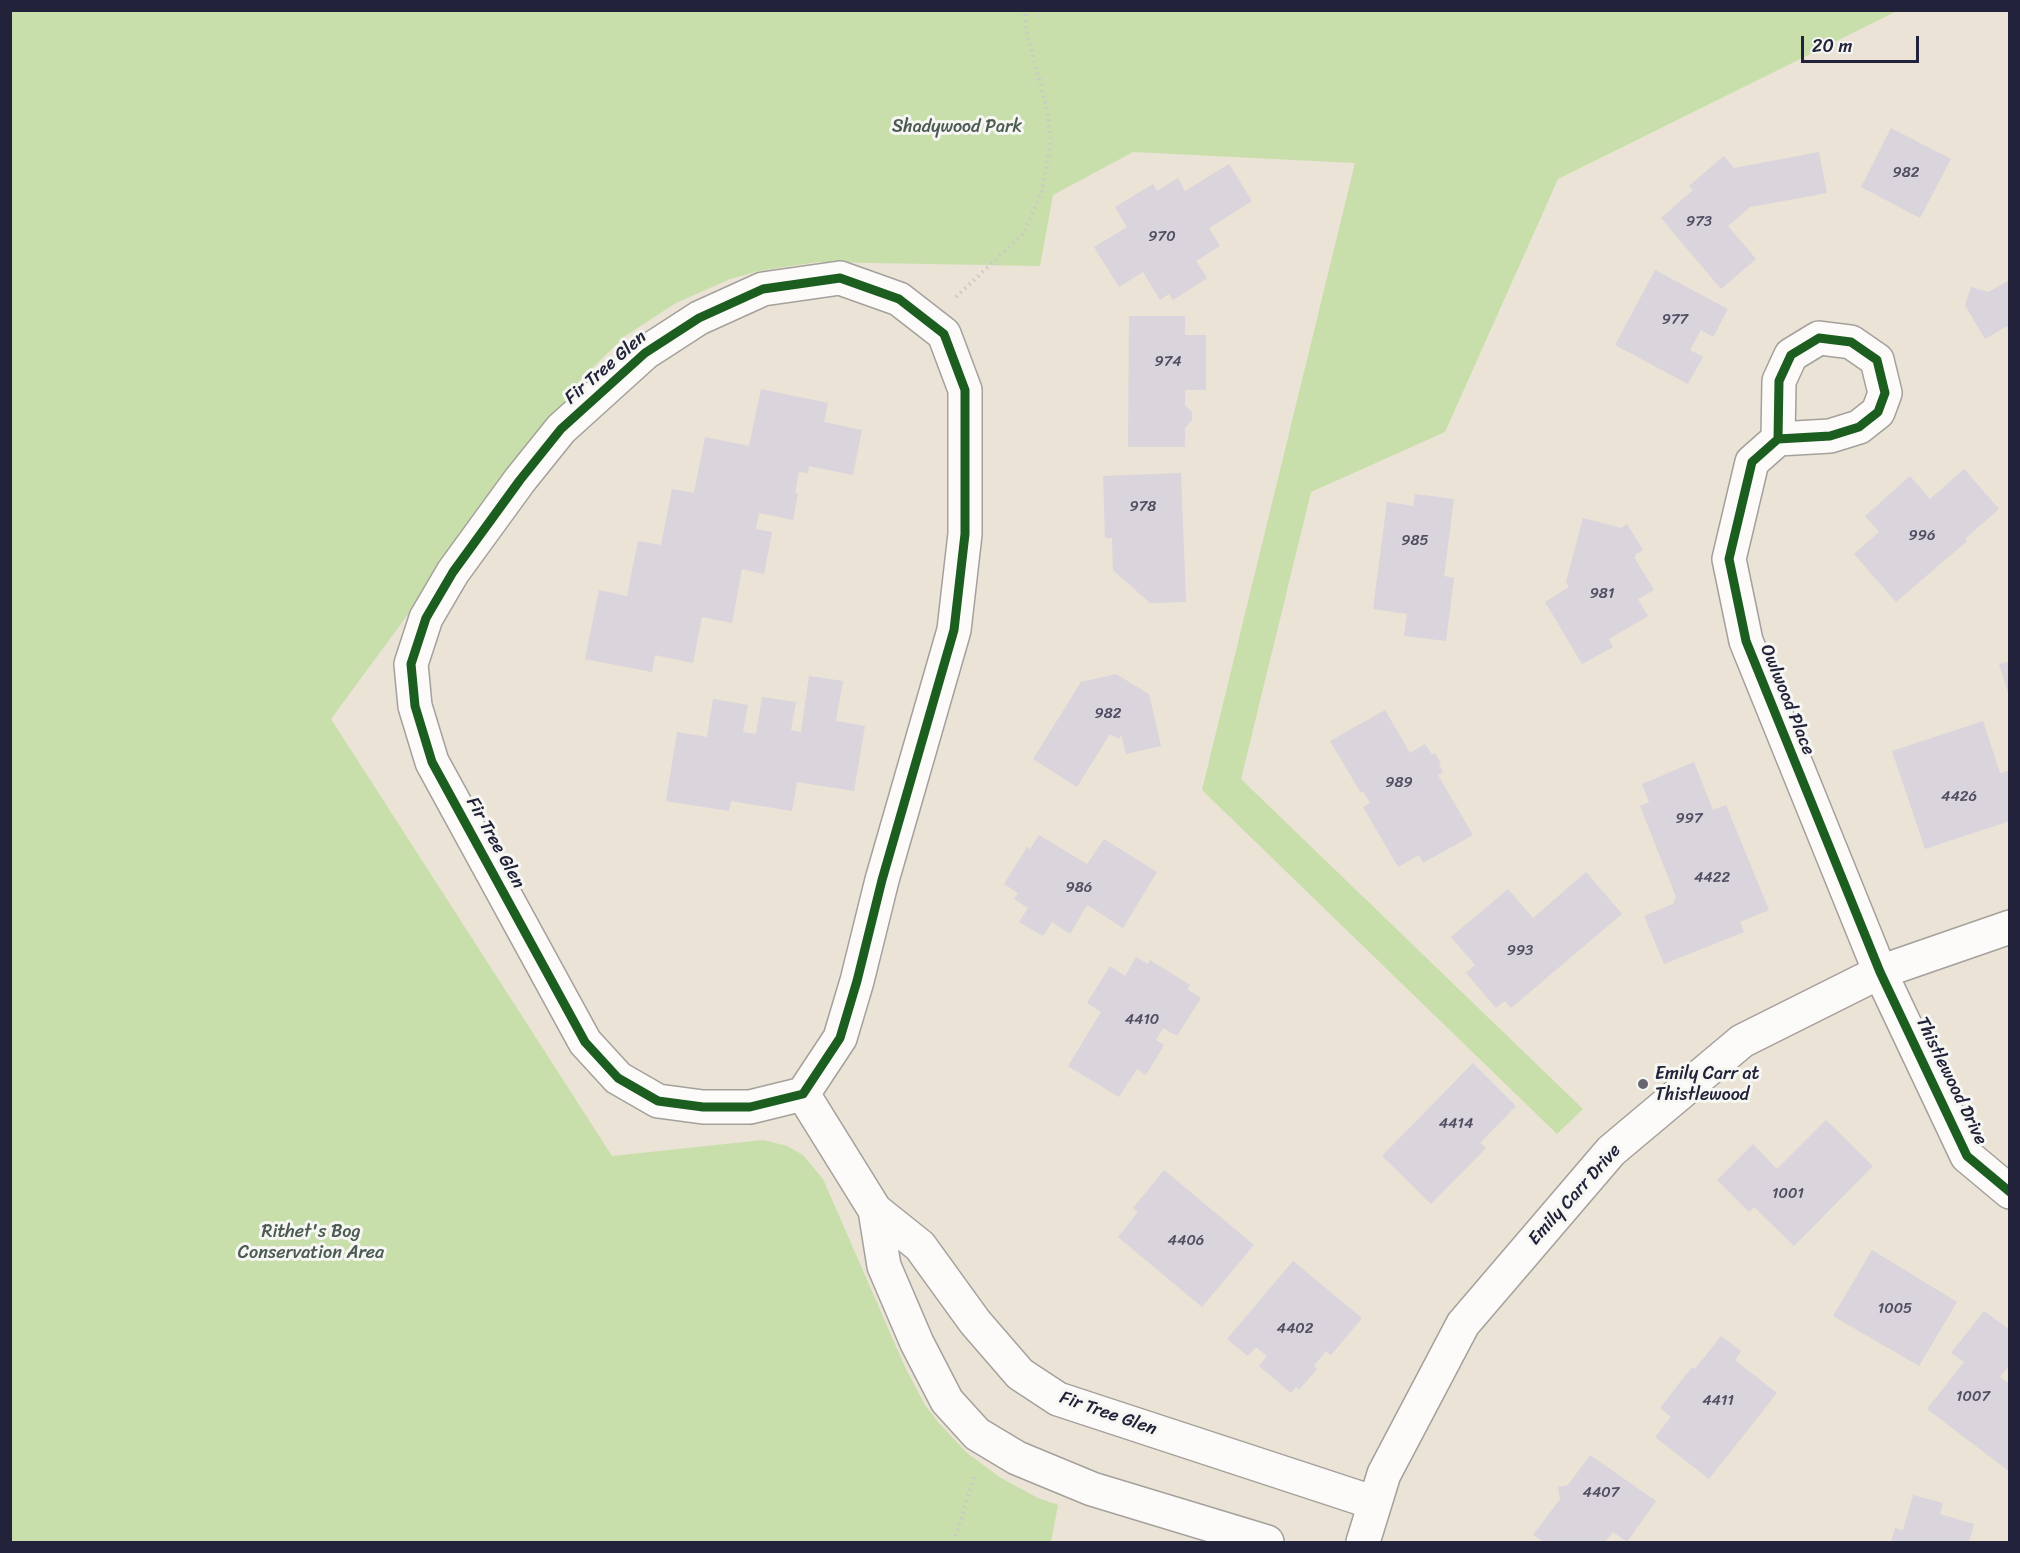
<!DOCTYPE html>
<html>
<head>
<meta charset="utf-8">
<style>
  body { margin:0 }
  #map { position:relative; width:2020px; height:1553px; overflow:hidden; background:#eae3d6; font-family:Sriracha,sans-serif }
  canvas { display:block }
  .frame { position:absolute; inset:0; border:12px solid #22223b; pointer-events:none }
  .scale { position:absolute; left:1801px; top:36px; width:118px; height:27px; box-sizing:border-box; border:3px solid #22223b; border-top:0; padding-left:8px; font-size:18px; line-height:21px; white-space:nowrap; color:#22223b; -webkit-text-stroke:4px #f6f6f2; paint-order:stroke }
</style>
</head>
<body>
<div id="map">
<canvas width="2020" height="1553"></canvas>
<div class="frame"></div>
<div class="scale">20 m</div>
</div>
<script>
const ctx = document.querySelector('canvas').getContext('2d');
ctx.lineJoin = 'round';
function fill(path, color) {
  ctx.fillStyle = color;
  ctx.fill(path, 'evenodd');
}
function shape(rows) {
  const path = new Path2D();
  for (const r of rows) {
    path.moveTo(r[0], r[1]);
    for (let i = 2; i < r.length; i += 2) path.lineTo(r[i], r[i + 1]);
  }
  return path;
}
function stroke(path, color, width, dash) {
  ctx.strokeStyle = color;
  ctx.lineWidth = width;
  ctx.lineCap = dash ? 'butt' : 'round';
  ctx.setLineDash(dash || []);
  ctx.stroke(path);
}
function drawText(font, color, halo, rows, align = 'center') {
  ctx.font = font + ' Sriracha,sans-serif';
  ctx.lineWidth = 6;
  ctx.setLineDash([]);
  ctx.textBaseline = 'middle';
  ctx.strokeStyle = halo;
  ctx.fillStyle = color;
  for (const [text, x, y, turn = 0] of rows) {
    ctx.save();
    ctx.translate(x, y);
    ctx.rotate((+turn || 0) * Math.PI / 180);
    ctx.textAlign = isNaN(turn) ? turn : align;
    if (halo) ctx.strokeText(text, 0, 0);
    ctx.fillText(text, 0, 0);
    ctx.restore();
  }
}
fill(shape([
  [11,11,1897,11,1558,179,1445,432,1311,492,1241,779,1583,1109,1557,1134,1202,790,1355,163,1133,152,1053,195,1040,266,818,262,759,271,730,279,676,303,625,336,581,379,331,719,612,1156,763,1140,787,1146,803,1155,823,1179,905,1367,925,1405,938,1422,967,1453,1001,1478,1038,1498,1058,1505,1051,1542,11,1542]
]), '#c8dfab');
fill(shape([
  [1891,128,1951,159,1920,218,1861,187],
  [1819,152,1827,193,1750,207,1728,226,1756,259,1721,289,1661,218,1693,190,1689,186,1724,156,1734,168],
  [1229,164,1252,201,1209,228,1220,246,1196,261,1207,278,1173,300,1169,294,1160,300,1143,272,1119,287,1094,247,1127,227,1115,207,1153,184,1157,191,1178,178,1185,191],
  [1655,270,1728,309,1713,337,1701,330,1690,350,1703,357,1688,384,1615,345],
  [2010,280,2010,330,2007,326,1985,339,1965,305,1971,287,1988,292],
  [1129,316,1185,316,1185,335,1206,335,1206,390,1185,390,1185,405,1192,412,1192,420,1185,428,1185,447,1128,447],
  [761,389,828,403,824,422,862,430,853,475,809,466,808,473,799,472,795,493,798,493,793,520,759,513,756,529,772,532,764,574,742,569,732,623,702,617,693,663,655,655,652,672,585,659,599,590,627,596,638,541,661,545,672,489,694,493,705,437,749,446],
  [1964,469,1999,509,1965,539,1967,541,1896,602,1854,554,1879,532,1865,516,1910,476,1930,499],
  [1181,473,1186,602,1150,603,1113,570,1112,538,1105,538,1103,476],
  [1415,494,1454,499,1444,576,1454,578,1446,641,1404,636,1407,614,1373,609,1387,502,1413,506],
  [1583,518,1621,528,1627,524,1643,550,1635,555,1636,557,1634,557,1654,590,1638,599,1648,616,1609,639,1613,647,1582,664,1545,602,1569,587,1566,582],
  [2010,661,2010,696,2009,696,1999,664],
  [1116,674,1149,694,1161,746,1126,754,1121,735,1119,739,1110,734,1077,787,1033,759,1081,682],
  [809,676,843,681,836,721,865,726,854,791,797,782,792,811,731,801,729,811,666,801,677,732,707,737,713,699,748,705,743,732,756,734,762,697,796,702,791,730,801,732],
  [1385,710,1410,753,1425,744,1432,755,1435,753,1441,764,1439,765,1443,772,1438,775,1473,835,1423,863,1419,855,1398,867,1363,807,1370,803,1363,791,1361,793,1330,741],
  [1983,721,2000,773,2010,770,2010,821,1925,849,1892,751],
  [1694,762,1713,810,1726,805,1769,910,1740,922,1744,932,1664,964,1644,916,1673,904,1676,897,1640,806,1649,802,1642,784],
  [1039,835,1087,864,1104,839,1157,872,1123,928,1087,905,1070,934,1052,922,1043,936,1019,922,1028,908,1014,899,1018,893,1004,884,1027,847,1030,849],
  [1586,872,1622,914,1511,1008,1505,1001,1496,1008,1466,973,1475,965,1451,937,1508,889,1533,918],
  [1136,957,1148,964,1150,960,1190,985,1187,989,1201,998,1177,1036,1163,1028,1156,1040,1164,1045,1146,1075,1137,1069,1119,1097,1068,1066,1101,1012,1087,1003,1110,966,1125,976],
  [1473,1063,1516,1106,1480,1143,1486,1148,1431,1204,1382,1156],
  [1826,1120,1873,1166,1794,1246,1754,1207,1749,1212,1717,1180,1753,1144,1777,1169],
  [1164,1170,1254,1245,1202,1307,1118,1237,1138,1212,1133,1208],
  [1872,1250,1957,1302,1919,1366,1833,1316],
  [1293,1261,1362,1318,1331,1355,1326,1351,1314,1366,1317,1369,1299,1390,1296,1387,1291,1393,1259,1366,1267,1356,1256,1347,1248,1356,1227,1339],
  [1984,1311,2010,1330,2010,1365,2000,1377,2010,1384,2010,1472,1927,1409,1964,1362,1951,1353],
  [1721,1336,1741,1351,1735,1360,1777,1393,1709,1479,1655,1437,1671,1417,1660,1408,1692,1367,1695,1369],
  [1590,1455,1656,1501,1627,1542,1613,1532,1605,1542,1544,1542,1533,1535,1560,1499,1558,1487,1568,1485],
  [1913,1495,1943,1503,1940,1514,1974,1524,1969,1542,1891,1542,1895,1528,1903,1530]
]), '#dad4dc');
const minor = shape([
  [840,278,899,299,944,334,965,390,965,534,954,630,882,880,857,981,840,1038,803,1094,750,1107,703,1107,658,1101,618,1078,585,1042,432,762,415,706,411,664,426,618,453,572,520,480,561,429,645,353,699,318,763,289,840,278],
  [1778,439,1779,381,1791,355,1819,338,1851,342,1877,360,1885,393,1878,412,1859,427,1830,436,1778,439,1752,462,1729,559,1746,641,1880,972,1967,1156,2010,1192],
  [803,1094,875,1210,920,1246,975,1322,1020,1374,1058,1399,1375,1503],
  [875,1210,884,1266,917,1343,947,1401,977,1434,1017,1458,1092,1489,1267,1542],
  [1363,1542,1384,1474,1463,1324,1611,1151,1742,1041,1880,972,2010,927]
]);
stroke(minor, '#a4a09b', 36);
stroke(shape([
  [956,297,1023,234,1042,191,1051,140,1047,109,1025,26,1025,10],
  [954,1542,974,1477]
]), '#cac8c7', 4, [1.5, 4.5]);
stroke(minor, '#fcfbf9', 33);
stroke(shape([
  [840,278,899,299,944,334,965,390,965,534,954,630,882,880,857,981,840,1038,803,1094,750,1107,703,1107,658,1101,618,1078,585,1042,432,762,415,706,411,664,426,618,453,572,520,480,561,429,645,353,699,318,763,289,840,278],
  [1778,439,1779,381,1791,355,1819,338,1851,342,1877,360,1885,393,1878,412,1859,427,1830,436,1778,439,1752,462,1729,559,1746,641,1880,972,1967,1156,2010,1192]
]), '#1b5e20', 9);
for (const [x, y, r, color] of [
  [1643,1084,6,"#686671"]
]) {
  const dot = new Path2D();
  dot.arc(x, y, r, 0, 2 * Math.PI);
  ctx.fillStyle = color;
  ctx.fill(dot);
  stroke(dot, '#f6f6f2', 2);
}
drawText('15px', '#504e63', null, [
  ["982",1906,173],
  ["973",1699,222],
  ["970",1162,237],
  ["977",1675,320],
  ["974",1168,362],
  ["978",1143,507],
  ["996",1922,536],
  ["985",1415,541],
  ["981",1602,594],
  ["982",1108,714],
  ["989",1399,783],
  ["4426",1959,797],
  ["997",1689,819],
  ["4422",1712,878],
  ["986",1079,888],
  ["993",1520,951],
  ["4410",1142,1020],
  ["4414",1456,1124],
  ["1001",1788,1194],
  ["4406",1186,1241],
  ["1005",1895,1309],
  ["4402",1295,1329],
  ["1007",1973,1397],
  ["4411",1718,1401],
  ["4407",1601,1493]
]);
drawText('18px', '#4b5a52', '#f6f6f2', [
  ["Shadywood Park",957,127],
  ["Rithet's Bog",311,1232],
  ["Conservation Area",311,1253]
]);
drawText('18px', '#22223b', '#f6f6f2', [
  ["Fir Tree Glen",606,368,-41],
  ["Owlwood Place",1787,700,68],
  ["Fir Tree Glen",495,843,61],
  ["Thistlewood Drive",1951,1081,64],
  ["Emily Carr Drive",1575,1195,-48],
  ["Fir Tree Glen",1108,1414,19]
]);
drawText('18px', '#22223b', '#f6f6f2', [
  ["Emily Carr at",1655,1074],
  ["Thistlewood",1655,1095]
], 'left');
</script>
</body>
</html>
